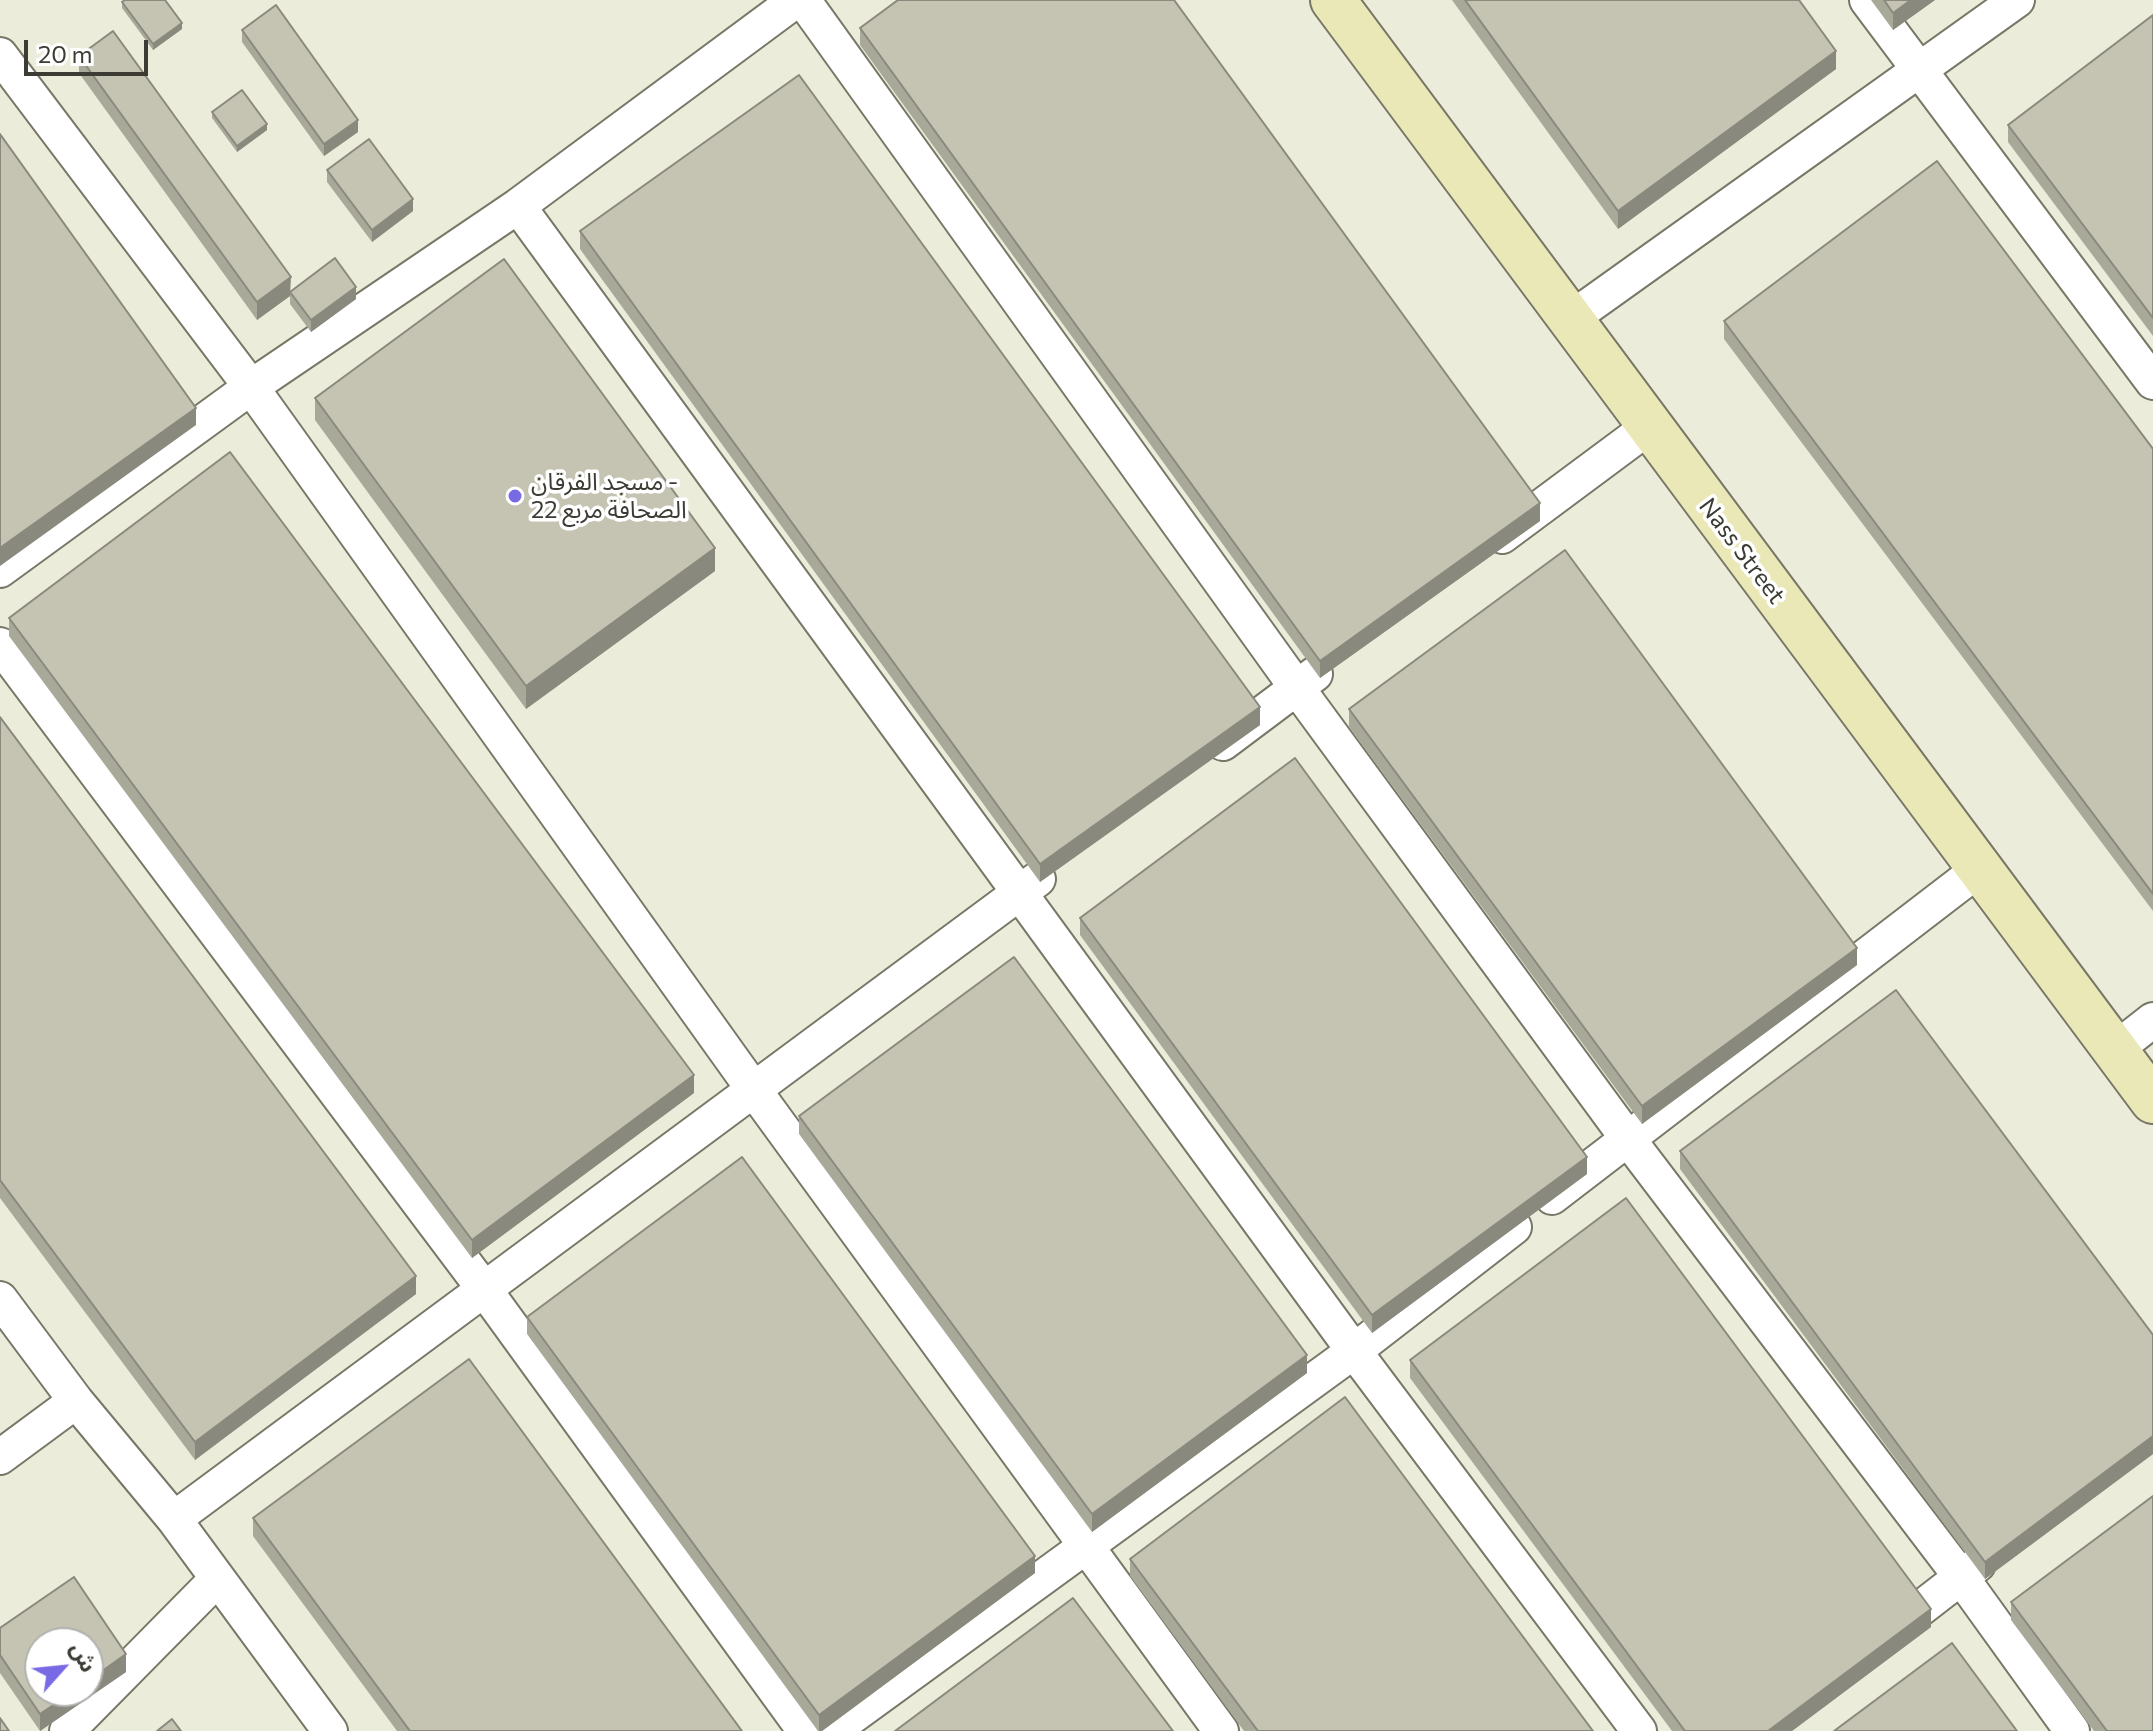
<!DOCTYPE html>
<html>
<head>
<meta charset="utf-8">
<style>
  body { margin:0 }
  #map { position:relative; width:2153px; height:1731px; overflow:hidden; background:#ececda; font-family:Commissioner,"Noto Sans Arabic",sans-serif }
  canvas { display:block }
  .north { position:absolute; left:24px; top:1627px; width:80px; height:80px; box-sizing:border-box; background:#fff; border:2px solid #b1b1ae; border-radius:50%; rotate:63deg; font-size:22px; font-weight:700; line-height:32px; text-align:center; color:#3c3c35 }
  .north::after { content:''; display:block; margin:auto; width:28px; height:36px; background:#786ae5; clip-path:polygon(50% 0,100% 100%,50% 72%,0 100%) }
  .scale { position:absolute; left:24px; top:40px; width:124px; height:36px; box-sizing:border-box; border:4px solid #3c3c35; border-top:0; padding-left:10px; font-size:24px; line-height:28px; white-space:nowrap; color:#3c3c35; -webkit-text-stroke:6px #fff; paint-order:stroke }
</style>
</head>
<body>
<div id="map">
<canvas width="2153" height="1731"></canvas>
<div class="north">ش</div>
<div class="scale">20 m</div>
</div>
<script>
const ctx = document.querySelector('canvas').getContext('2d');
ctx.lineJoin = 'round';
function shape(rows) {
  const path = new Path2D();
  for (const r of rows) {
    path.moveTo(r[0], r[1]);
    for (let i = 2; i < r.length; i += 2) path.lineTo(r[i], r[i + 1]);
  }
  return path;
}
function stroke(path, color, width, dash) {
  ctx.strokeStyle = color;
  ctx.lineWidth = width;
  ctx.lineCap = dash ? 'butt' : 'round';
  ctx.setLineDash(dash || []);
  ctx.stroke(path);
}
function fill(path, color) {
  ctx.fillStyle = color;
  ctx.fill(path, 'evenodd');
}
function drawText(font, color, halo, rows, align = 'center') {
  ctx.font = font + ' Commissioner,"Noto Sans Arabic",sans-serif';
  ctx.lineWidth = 7;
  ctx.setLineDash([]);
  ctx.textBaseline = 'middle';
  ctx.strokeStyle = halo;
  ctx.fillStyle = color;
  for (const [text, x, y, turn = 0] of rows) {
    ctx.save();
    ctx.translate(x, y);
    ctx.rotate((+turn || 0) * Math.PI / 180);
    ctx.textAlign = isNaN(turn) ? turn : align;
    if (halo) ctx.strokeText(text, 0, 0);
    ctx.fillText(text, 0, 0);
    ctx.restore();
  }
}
const street = shape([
  [803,0,1297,688,1628,1139,1961,1577,2072,1731],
  [1867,0,2153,382],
  [0,55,251,387,754,1090,1221,1731],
  [518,206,1354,1351,1639,1731],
  [1569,320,2017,0],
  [1502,536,1650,426],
  [0,570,251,387,518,206,796,0],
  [0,645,484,1289,805,1731],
  [1223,743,1315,674],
  [2116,1049,2153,1020],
  [1552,1197,1978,870],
  [0,1299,76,1401,174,1519,330,1731],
  [0,1457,76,1401],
  [174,1519,1038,879],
  [1890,1632,1978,1564],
  [67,1731,216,1580],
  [832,1731,1354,1351,1514,1227]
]);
const secondary = shape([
  [1333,0,2153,1101]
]);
stroke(street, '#787767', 38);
stroke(secondary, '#787767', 48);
stroke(street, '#fff', 34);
stroke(secondary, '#ebe8b7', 44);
fill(shape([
  [1452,0,1799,0,1836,69,1618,229],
  [1871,0,1935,0,1893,30],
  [122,2,182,29,153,50,122,8],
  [2153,15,2153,336,2008,142,2008,125],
  [860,28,1540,521,1320,678,860,45],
  [242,30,358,132,324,156,242,42],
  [79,56,291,291,356,299,311,332,290,304,290,296,257,320,79,73],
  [212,112,267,130,237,152,212,118],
  [327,170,413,211,372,242,327,182],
  [580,231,1260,725,1040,882,580,249],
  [1724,321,2153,449,2153,911,1724,339],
  [315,398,715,571,526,709,315,420],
  [9,618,694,1093,472,1258,9,636],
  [1349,709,1857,965,1642,1124,1349,727],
  [0,717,416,1294,195,1460,0,1198],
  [1080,918,1587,1174,1372,1333,1080,935],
  [799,1116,1307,1373,1092,1532,799,1134],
  [1680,1151,2153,1335,2153,1454,1985,1579,1680,1169],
  [527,1317,1035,1573,822,1731,818,1731,527,1334],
  [1410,1360,1931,1627,1792,1731,1672,1731,1410,1378],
  [253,1518,742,1731,397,1731,253,1536],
  [1130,1559,1593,1731,1244,1731,1130,1576],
  [2011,1602,2153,1731,2094,1731,2011,1620],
  [0,1628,126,1672,40,1731,0,1673]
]), '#a9a99a');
fill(shape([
  [1911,0,1935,0,1893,30,1893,13],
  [182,23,182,29,153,50,153,44],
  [1836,51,1836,69,1618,229,1618,211],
  [358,120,358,132,324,156,324,144],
  [267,124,267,130,237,152,237,146],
  [413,199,413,211,372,242,372,230],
  [291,277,290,296,257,320,257,302],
  [356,287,356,299,311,332,311,320],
  [196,408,196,425,0,566,0,548],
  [1540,503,1540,521,1320,678,1320,661],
  [715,548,715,571,526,709,526,686],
  [1260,707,1260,725,1040,882,1040,864],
  [1857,948,1857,965,1642,1124,1642,1106],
  [694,1075,694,1093,472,1258,472,1240],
  [1587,1157,1587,1174,1372,1333,1372,1315],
  [416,1276,416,1294,195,1460,195,1442],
  [1307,1355,1307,1373,1092,1532,1092,1514],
  [2153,1436,2153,1454,1985,1579,1985,1562],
  [1035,1556,1035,1573,822,1731,819,1731,819,1715],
  [1931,1609,1931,1627,1792,1731,1768,1731],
  [126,1654,126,1672,40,1731,40,1714,74,1691,88,1691,88,1681]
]), '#8a897d');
const building = shape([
  [125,0,165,0,182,23,153,44,122,2,125,0],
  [898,0,1174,0,1540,503,1320,661,860,28,898,0],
  [1465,0,1799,0,1836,51,1618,211,1465,0],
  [1884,0,1911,0,1893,13,1884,0],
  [276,5,358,120,324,144,242,30,276,5],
  [2153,15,2153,318,2008,125,2153,15],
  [113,31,291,277,257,302,79,56,113,31],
  [799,75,1260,707,1040,864,580,231,799,75],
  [242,90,267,124,237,146,212,112,242,90],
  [0,134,196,408,0,548,0,134],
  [369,139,413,199,372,230,327,170,369,139],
  [1937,161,2153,449,2153,894,1724,321,1937,161],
  [335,258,356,287,311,320,290,292,335,258],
  [504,259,715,548,526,686,315,398,504,259],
  [230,452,694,1075,472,1240,9,618,230,452],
  [1565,550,1857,948,1642,1106,1349,709,1565,550],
  [0,717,416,1276,195,1442,0,1180,0,717],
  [1295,758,1587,1157,1372,1315,1080,918,1295,758],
  [1014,957,1307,1355,1092,1514,799,1116,1014,957],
  [1896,990,2153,1335,2153,1436,1985,1562,1680,1151,1896,990],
  [742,1157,1035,1556,819,1715,527,1317,742,1157],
  [1626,1198,1931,1609,1768,1731,1685,1731,1410,1360,1626,1198],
  [469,1359,742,1731,410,1731,253,1518,469,1359],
  [1345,1397,1593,1731,1258,1731,1130,1559,1345,1397],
  [2153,1496,2153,1731,2107,1731,2011,1602,2153,1496],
  [74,1577,126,1654,88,1681,88,1643,40,1643,40,1691,74,1691,40,1714,0,1655,0,1628,74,1577],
  [1073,1598,1173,1731,895,1731,1073,1598],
  [1952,1643,2017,1731,1834,1731,1952,1643],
  [0,1718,9,1731,0,1731,0,1718],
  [172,1719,181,1731,157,1731,172,1719]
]);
fill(building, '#c5c4b3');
stroke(building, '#8a897d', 2);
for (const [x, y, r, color] of [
  [515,496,8,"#786ae5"]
]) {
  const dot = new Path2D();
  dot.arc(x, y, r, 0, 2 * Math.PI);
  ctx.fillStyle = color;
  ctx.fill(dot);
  stroke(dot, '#fff', 3);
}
drawText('24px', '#3c3c35', '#fff', [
  ["مسجد الفرقان -",531,482],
  ["الصحافة مربع 22",531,510]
], 'left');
drawText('24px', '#3c3c35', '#fff', [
  ["Nass Street",1742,551,53]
]);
</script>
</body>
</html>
